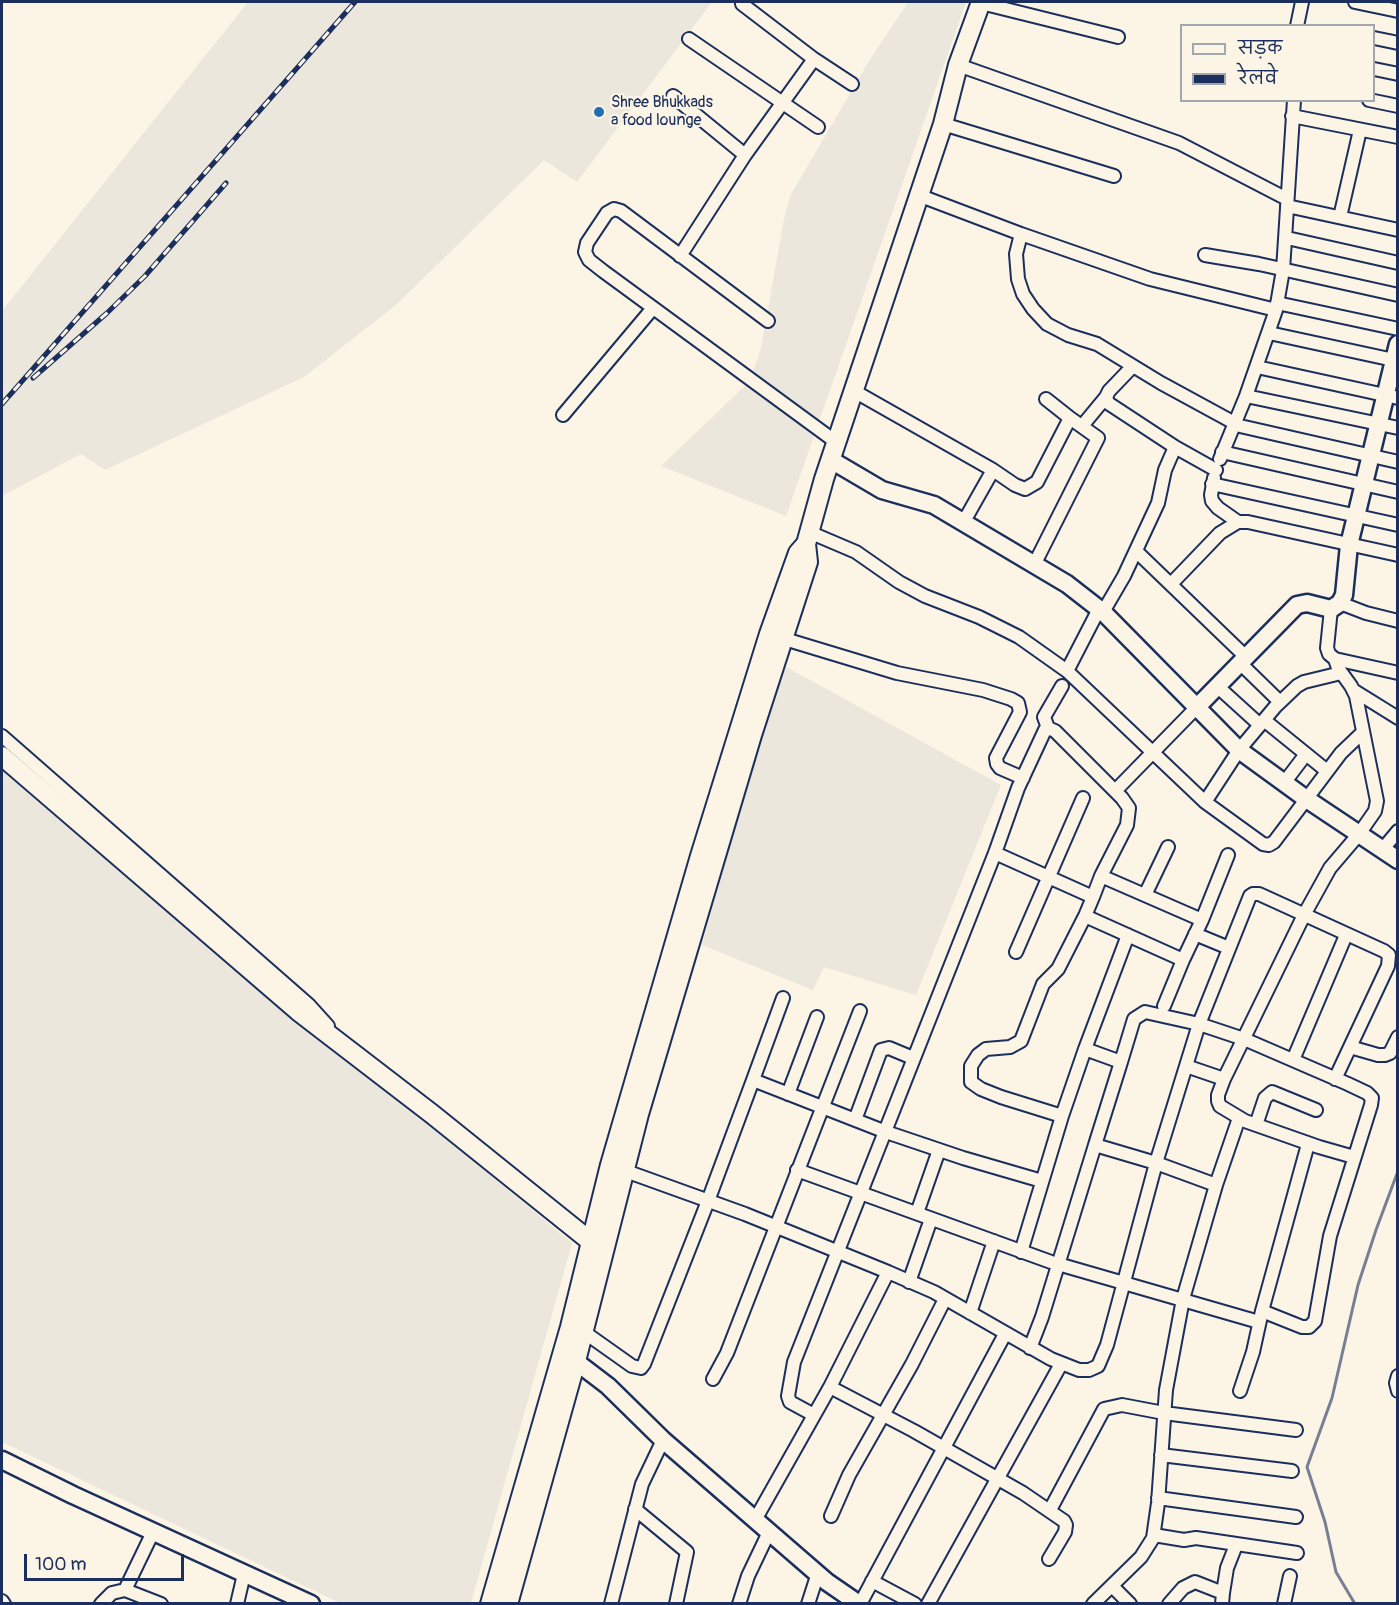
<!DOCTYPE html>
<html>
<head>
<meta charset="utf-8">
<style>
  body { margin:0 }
  #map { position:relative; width:1399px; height:1605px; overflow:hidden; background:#fcf5e5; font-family:Pangolin,"Playpen Sans Deva",sans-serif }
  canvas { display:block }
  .frame { position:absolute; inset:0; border:3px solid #1b2f5e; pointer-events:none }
  .legend { position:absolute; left:1180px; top:24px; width:195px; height:78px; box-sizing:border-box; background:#fcf5e5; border:2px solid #a2a6af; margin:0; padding:8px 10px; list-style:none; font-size:18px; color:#1b2f5e }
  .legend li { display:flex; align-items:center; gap:12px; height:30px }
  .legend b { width:30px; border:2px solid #a2a6af }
  .scale { position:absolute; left:24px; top:1554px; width:160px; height:27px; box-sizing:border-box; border:3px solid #1b2f5e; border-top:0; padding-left:8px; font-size:18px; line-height:21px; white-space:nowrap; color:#1b2f5e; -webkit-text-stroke:4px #fcf5e5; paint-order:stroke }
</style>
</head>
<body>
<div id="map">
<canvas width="1399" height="1605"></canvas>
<div class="frame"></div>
<ul class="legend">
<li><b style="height:8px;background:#fcf5e5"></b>सड़क</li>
<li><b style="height:8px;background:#1b2f5e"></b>रेलवे</li>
</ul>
<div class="scale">100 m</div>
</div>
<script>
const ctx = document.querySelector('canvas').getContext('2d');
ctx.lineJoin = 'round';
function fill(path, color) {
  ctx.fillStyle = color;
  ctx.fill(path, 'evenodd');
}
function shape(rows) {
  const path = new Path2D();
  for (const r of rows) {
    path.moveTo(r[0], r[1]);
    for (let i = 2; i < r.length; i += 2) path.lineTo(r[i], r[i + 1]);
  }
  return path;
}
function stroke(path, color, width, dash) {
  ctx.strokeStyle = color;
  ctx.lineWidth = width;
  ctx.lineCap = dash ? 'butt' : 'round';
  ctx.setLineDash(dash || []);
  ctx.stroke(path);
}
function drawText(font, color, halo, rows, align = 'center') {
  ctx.font = font + ' Pangolin,sans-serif';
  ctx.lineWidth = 4.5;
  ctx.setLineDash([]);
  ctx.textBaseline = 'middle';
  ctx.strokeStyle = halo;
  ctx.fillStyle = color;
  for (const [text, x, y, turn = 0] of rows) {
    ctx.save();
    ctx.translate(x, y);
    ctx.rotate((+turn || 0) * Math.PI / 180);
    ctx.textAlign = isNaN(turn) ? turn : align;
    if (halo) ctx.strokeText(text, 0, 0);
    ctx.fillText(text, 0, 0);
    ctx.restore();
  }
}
fill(shape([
  [248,2,712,2,577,182,544,160,396,305,304,377,105,470,81,454,2,496,2,311],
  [908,2,966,2,786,516,661,466,750,381,761,348,784,219,790,196,869,61],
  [781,664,1001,785,916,995,824,967,813,990,702,945],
  [2,769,572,1243,471,1603,340,1603,2,1442]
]), '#ece7dc');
stroke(shape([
  [1355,1604,1336,1572,1325,1522,1307,1467,1332,1398,1358,1285,1376,1230,1398,1171]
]), '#767f94', 3);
const minor = shape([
  [1355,2,1398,11],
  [981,3,1118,37],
  [742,4,814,59,852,84],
  [1297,26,1302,2],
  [1374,38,1398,43],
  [689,39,818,127],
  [958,65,1179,143,1287,199],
  [1374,69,1398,74],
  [673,96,745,155,680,256],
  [1294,100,1283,270,1276,310,1246,396,1398,428],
  [1369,100,1398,106],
  [1292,116,1398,137],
  [943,124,1114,176],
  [745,155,814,59],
  [918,195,1021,234,1150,279,1276,310],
  [1287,206,1398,230],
  [1340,217,1360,130],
  [1021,234,1016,254,1018,279,1023,294,1033,309,1047,324,1068,335,1097,344,1161,383,1240,426,1398,462],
  [1287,238,1398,263],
  [1205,255,1259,264,1398,295],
  [1277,303,1398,329],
  [768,321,621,211,614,209,607,213,587,243,585,252,589,260,603,271,836,442],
  [1269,333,1398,361],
  [1133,366,1109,391,1106,397,1108,403,1175,447,1216,470],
  [1257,367,1398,398],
  [854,391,993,470,1015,485,1025,489,1037,482,1070,418,1046,399],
  [563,415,653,308],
  [1082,426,1106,397],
  [1222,452,1398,492],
  [1220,459,1246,396],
  [1214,478,1211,495,1212,501,1218,508,1238,522],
  [1212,484,1398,525],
  [963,523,993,470],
  [809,532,856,552,899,582,925,596,979,617,1019,637,1067,671,1205,802,1263,844,1269,845,1274,842,1341,753,1363,732],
  [1136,551,1246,657],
  [1034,565,1098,438,1070,418],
  [1171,584,1220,533,1238,522,1248,522,1398,555],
  [1340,603,1366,613,1398,621],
  [1331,609,1327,648,1329,654,1335,659,1398,673],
  [1103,612,1124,576,1158,503,1165,470,1175,447],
  [778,637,897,673,983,690,1011,699,1018,703,1020,712,996,758,997,764,1000,768,1023,778],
  [1335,659,1338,668,1351,686,1356,696,1377,801,1375,811,1359,834,1330,868,1304,915,1224,1079,1218,1095,1218,1101,1220,1106,1245,1121,1319,1147,1354,1157],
  [1240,663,1280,702],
  [1067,671,1099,609],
  [1217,686,1260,725],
  [1353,690,1398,718],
  [1264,720,1327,771],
  [1048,728,1044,717,1062,686],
  [2,736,309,1005,328,1026],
  [1284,783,1306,754],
  [1115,791,1196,708],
  [1205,802,1239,750,1275,707,1297,686,1304,682,1341,673],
  [1382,850,1398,831],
  [995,853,1093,897,1101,876,1202,920,1183,960,1085,916,1093,897],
  [1145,895,1168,847],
  [1202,920,1228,855],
  [1195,934,1229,948],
  [1128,935,1085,1049,1121,1062,1095,1145,1156,1163,1216,1185],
  [1016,952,1083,798],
  [1164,1006,1183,960],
  [1350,1047,1378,1055,1385,1055,1390,1053,1398,1037],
  [1293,1060,1346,935],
  [1121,1062,1134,1019,1145,1012,1199,1024,1244,1039,1348,1084,1367,1093,1372,1098,1371,1105,1330,1236,1315,1321,1309,1327,1302,1327,1262,1311],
  [1186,1066,1224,1079],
  [753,1080,783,998],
  [788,1094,817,1017],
  [1062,1116,1085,1049],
  [855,1120,881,1050,889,1048,913,1058],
  [1256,1125,1265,1098,1272,1092,1316,1110],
  [620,1169,745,1214,888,1272,934,1292,1051,1359,1079,1370,1089,1370,1098,1366,1107,1345,1156,1163,1199,1024,1250,896,1253,894,1259,894,1384,951,1389,955,1388,966,1335,1079],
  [797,1170,1051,1262,1259,1322],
  [917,1213,939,1150],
  [1021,1252,1062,1116,1001,1097,981,1089,971,1082,971,1066,978,1055,986,1049,1010,1047,1021,1041,1043,984,1058,969,1085,916],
  [909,1282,931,1219],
  [970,1313,994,1241],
  [584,1332,632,1366,641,1368,644,1364,708,1201,753,1080,886,1132,963,1158,1042,1181],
  [1030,1348,1042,1317,1095,1145],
  [1398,1376,1396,1383,1398,1391],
  [713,1379,727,1353,860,1011],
  [830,1387,914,1431,1023,1493,1064,1521,1066,1525,1065,1532,1049,1559],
  [1240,1391,1253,1352,1262,1311,1308,1144],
  [814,1415,790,1402,788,1396,794,1362,995,853,1018,788,1045,730,1048,728,1055,731,1122,798,1129,808,1127,825,1101,876],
  [1161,1455,1292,1471],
  [1158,1498,1296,1517],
  [635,1509,687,1552,676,1604],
  [1050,1510,1104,1409,1122,1405,1164,1413,1296,1430],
  [831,1516,849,1475,912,1364,945,1299],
  [755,1520,830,1387,888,1272],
  [1154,1535,1184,1540,1196,1538,1297,1553],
  [872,1581,915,1604],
  [1112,1586,1130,1604],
  [125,1590,153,1532],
  [1223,1593,1227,1568,1236,1545],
  [2,1601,4,1604],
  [101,1604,112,1593,125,1590,161,1604],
  [237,1604,244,1574],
  [611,1604,642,1484,663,1440],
  [739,1604,748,1576,769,1532],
  [808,1604,818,1573],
  [860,1604,1005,1334],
  [928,1604,1061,1364],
  [1093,1604,1141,1557,1153,1538,1158,1503,1166,1390,1183,1299,1216,1185,1239,1118],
  [1169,1604,1183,1588,1195,1582,1223,1593,1222,1604],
  [1284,1604,1290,1576]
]);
const tertiary = shape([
  [831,460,882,490,934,505,1067,584,1103,612,1239,750,1305,798,1398,860],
  [1196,708,1297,605,1307,603,1331,609,1340,603,1344,595,1349,545,1398,344],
  [566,1354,608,1386,663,1440,827,1582,859,1604],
  [2,1460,73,1495,311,1604]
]);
const secondary = shape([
  [2,756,298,1011,432,1114,600,1249],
  [490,1604,570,1327,610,1165,700,856,769,634,798,553,805,545],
  [508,1604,576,1361,639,1114,752,735,808,562,806,544,824,479,943,124,958,65,981,2]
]);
stroke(minor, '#1b2f5e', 16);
stroke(tertiary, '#1b2f5e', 21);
stroke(secondary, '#1b2f5e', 22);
stroke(minor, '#fcf5e5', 12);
stroke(tertiary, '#fcf5e5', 16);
stroke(secondary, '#fcf5e5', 18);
const rail = shape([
  [33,378,107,313,145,276,226,183],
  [2,404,355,2]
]);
stroke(rail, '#1b2f5e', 5);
stroke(rail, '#fcf5e5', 3, [9]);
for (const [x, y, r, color] of [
  [599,112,6,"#1f6fb2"]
]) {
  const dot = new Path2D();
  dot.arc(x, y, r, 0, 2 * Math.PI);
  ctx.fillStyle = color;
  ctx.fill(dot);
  stroke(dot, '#fcf5e5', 2);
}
drawText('16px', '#1b2f5e', '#fcf5e5', [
  ["Shree Bhukkads",611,103],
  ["a food lounge",611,121]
], 'left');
</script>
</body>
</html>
